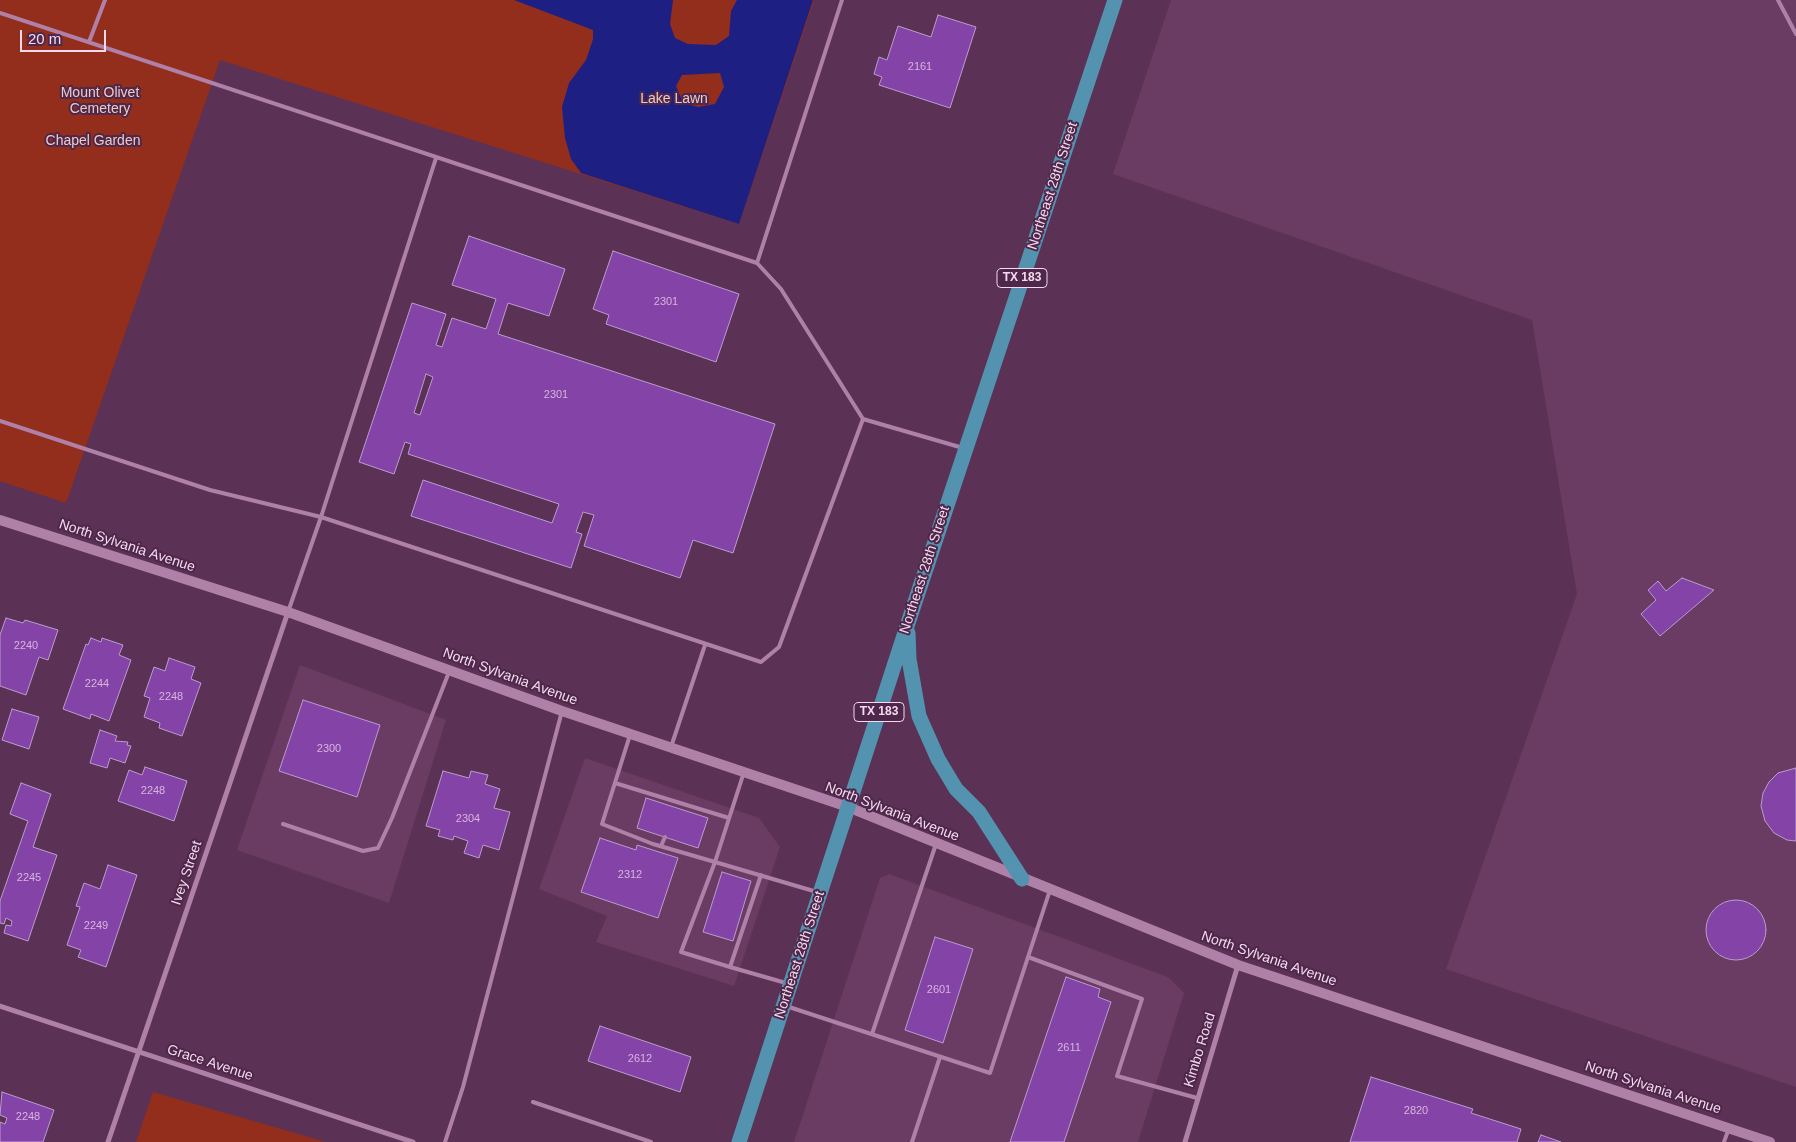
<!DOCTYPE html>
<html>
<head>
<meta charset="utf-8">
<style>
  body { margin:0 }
  #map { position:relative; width:1796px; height:1142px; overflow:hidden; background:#5b3255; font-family:Arial,sans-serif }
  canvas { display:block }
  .scale { position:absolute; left:20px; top:30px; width:86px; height:22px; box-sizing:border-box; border:2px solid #f4daef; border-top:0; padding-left:6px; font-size:15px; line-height:18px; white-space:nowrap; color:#f4daef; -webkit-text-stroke:4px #4f274a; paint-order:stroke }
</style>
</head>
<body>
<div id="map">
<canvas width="1796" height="1142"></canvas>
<div class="scale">20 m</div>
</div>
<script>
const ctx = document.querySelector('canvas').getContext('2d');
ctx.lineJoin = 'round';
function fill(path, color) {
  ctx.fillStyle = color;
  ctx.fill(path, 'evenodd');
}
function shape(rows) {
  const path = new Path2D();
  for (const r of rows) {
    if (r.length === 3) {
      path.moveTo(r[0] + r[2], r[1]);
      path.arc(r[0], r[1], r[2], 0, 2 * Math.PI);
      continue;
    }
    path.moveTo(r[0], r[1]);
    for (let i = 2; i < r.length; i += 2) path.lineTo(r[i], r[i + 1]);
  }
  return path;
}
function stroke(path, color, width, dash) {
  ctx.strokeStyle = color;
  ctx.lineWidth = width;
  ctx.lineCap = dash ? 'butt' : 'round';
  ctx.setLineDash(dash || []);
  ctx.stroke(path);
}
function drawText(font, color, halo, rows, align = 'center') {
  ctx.font = font + ' Arial,sans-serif';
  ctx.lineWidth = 4;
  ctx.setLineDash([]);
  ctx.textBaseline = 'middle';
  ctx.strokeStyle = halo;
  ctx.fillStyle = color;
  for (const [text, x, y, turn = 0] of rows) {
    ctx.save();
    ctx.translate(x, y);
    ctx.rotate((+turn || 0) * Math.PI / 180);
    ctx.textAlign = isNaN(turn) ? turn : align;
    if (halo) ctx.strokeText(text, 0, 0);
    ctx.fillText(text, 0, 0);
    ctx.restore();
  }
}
fill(shape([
  [1171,0,1796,0,1796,1087,1446,969,1577,594,1532,320,1113,174],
  [300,665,446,720,389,903,237,850],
  [585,758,759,818,780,847,734,986,596,942,607,916,539,889],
  [889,874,1168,977,1184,993,1138,1142,794,1142,880,878]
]), '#6a3b63');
fill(shape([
  [0,0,814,0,739,224,220,60,66,503,0,481],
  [153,1092,326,1142,136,1142]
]), '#932e1c');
fill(shape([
  [514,0,673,0,670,24,675,38,688,44,716,45,729,36,731,11,737,0,813,0,739,224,581,173,571,159,565,138,562,107,569,83,586,60,593,39,593,30],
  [720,73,724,87,715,104,698,107,683,103,676,86,682,75]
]), '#1e1f82');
const building = shape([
  [938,15,976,27,950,108,879,85,882,77,874,74,879,57,887,60,898,26,931,37,938,15],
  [469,236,565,269,549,316,508,303,498,334,775,424,733,553,693,540,680,578,584,546,594,515,583,512,576,532,582,534,571,568,411,516,423,480,552,523,559,504,408,454,411,444,405,442,394,474,359,462,412,303,446,314,436,345,442,347,452,318,486,329,496,299,452,285,469,236],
  [426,374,433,377,420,415,414,413,426,374],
  [613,251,739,294,716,362,606,324,609,315,593,309,613,251],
  [1682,578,1714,590,1660,636,1641,614,1656,600,1648,590,1658,581,1666,591,1682,578],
  [6,618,23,623,25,620,58,630,48,660,39,657,26,695,0,686,0,635,6,618],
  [91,638,101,642,102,638,123,645,119,655,131,660,109,721,91,714,90,719,63,709,86,644,88,645,91,638],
  [169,658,195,667,191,679,201,683,182,736,159,728,160,723,144,717,150,698,144,696,154,667,165,671,169,658],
  [303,700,380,725,357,797,279,771,303,700],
  [12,709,39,717,29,749,2,740,12,709],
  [100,730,117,736,115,741,128,742,127,745,131,746,125,763,110,758,107,768,90,763,100,730],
  [145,767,187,781,174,821,118,801,129,770,142,775,145,767],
  [1796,768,1796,841,1787,840,1774,833,1765,821,1761,806,1763,793,1769,782,1778,773,1796,768],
  [443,771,469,778,471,771,488,775,485,784,500,789,494,808,510,812,499,850,483,845,479,858,464,853,468,841,454,836,453,840,438,836,440,830,426,826,443,771],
  [21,783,51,794,33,847,57,855,28,941,4,933,6,925,11,926,12,921,6,918,4,924,0,923,0,901,28,821,10,814,21,783],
  [646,798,708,818,698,848,637,828,646,798],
  [600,838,636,850,637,845,678,858,658,918,581,892,600,838],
  [108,865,137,875,106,967,78,957,81,950,67,945,80,907,76,906,84,883,100,889,108,865],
  [722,872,751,881,733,941,703,932,722,872],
  [1736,930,30],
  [935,937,973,949,943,1043,905,1030,935,937],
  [1066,977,1100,989,1098,997,1111,1002,1080,1094,1064,1142,1010,1142,1066,977],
  [600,1026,691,1057,680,1092,588,1061,600,1026],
  [1371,1077,1473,1109,1471,1113,1521,1129,1517,1142,1350,1142,1371,1077],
  [2,1092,54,1110,43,1142,0,1142,0,1122,5,1124,7,1118,0,1115,2,1092],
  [1541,1135,1561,1142,1538,1142,1541,1135]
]);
fill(building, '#8443a6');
stroke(building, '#bb9cce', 1);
stroke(shape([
  [1778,0,1796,34],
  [0,13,757,263,781,289,863,419,963,448],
  [89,42,105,0],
  [757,263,842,0],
  [0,421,210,490,321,517,761,662,779,647,863,419],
  [288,612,321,517,436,158],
  [630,735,602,824,653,844,715,862,681,952,730,967],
  [671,747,705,645],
  [744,772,715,862,817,892],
  [615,783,729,818],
  [283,824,363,851,378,848,392,818,449,672],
  [661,846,665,837],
  [761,875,730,967,786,983],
  [1028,957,1142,999,1117,1076,1197,1098],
  [786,1006,990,1073,1050,890],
  [872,1034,936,844],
  [533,1102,651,1142],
  [445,1142,463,1087,562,711],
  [912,1142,940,1057],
  [1724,1142,1729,1128]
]), '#b081a8', 4);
stroke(shape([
  [0,1006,413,1142],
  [108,1142,288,612],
  [1185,1142,1238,965]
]), '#b081a8', 5);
stroke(shape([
  [0,520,288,612,562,711,848,807,1238,965,1770,1142]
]), '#b081a8', 10);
stroke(shape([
  [908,633,909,659,919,716,938,759,956,789,979,812,1022,879],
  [739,1142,910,617,1115,0]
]), '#5393b0', 15);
drawText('11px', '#d8b4dd', null, [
  ["2161",920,67],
  ["2301",666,302],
  ["2301",556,395],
  ["2240",26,646],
  ["2244",97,684],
  ["2248",171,697],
  ["2300",329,749],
  ["2248",153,791],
  ["2304",468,819],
  ["2312",630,875],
  ["2245",29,878],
  ["2249",96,926],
  ["2601",939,990],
  ["2611",1069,1048],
  ["2612",640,1059],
  ["2820",1416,1111],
  ["2248",28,1117]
]);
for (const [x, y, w] of [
  [1022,278,50],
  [879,712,50]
]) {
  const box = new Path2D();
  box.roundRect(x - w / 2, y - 9.5, w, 19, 4);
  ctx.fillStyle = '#4f274a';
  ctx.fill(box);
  stroke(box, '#f4daef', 1);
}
drawText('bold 12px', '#f4daef', null, [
  ["TX 183",1022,278],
  ["TX 183",879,712]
]);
drawText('14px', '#ebcbc4', '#4f274a', [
  ["Mount Olivet",100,93],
  ["Cemetery",100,109],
  ["Lake Lawn",674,99],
  ["Chapel Garden",93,141]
]);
drawText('14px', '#f4daef', '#4f274a', [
  ["Northeast 28th Street",1053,186,-72],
  ["North Sylvania Avenue",127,546,18],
  ["Northeast 28th Street",925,570,-72],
  ["North Sylvania Avenue",510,677,20],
  ["North Sylvania Avenue",892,812,21],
  ["Ivey Street",187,873,-71],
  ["Northeast 28th Street",800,955,-72],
  ["North Sylvania Avenue",1269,959,19],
  ["Kimbo Road",1200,1050,-73],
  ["Grace Avenue",210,1063,18],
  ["North Sylvania Avenue",1653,1088,18]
]);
</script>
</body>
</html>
